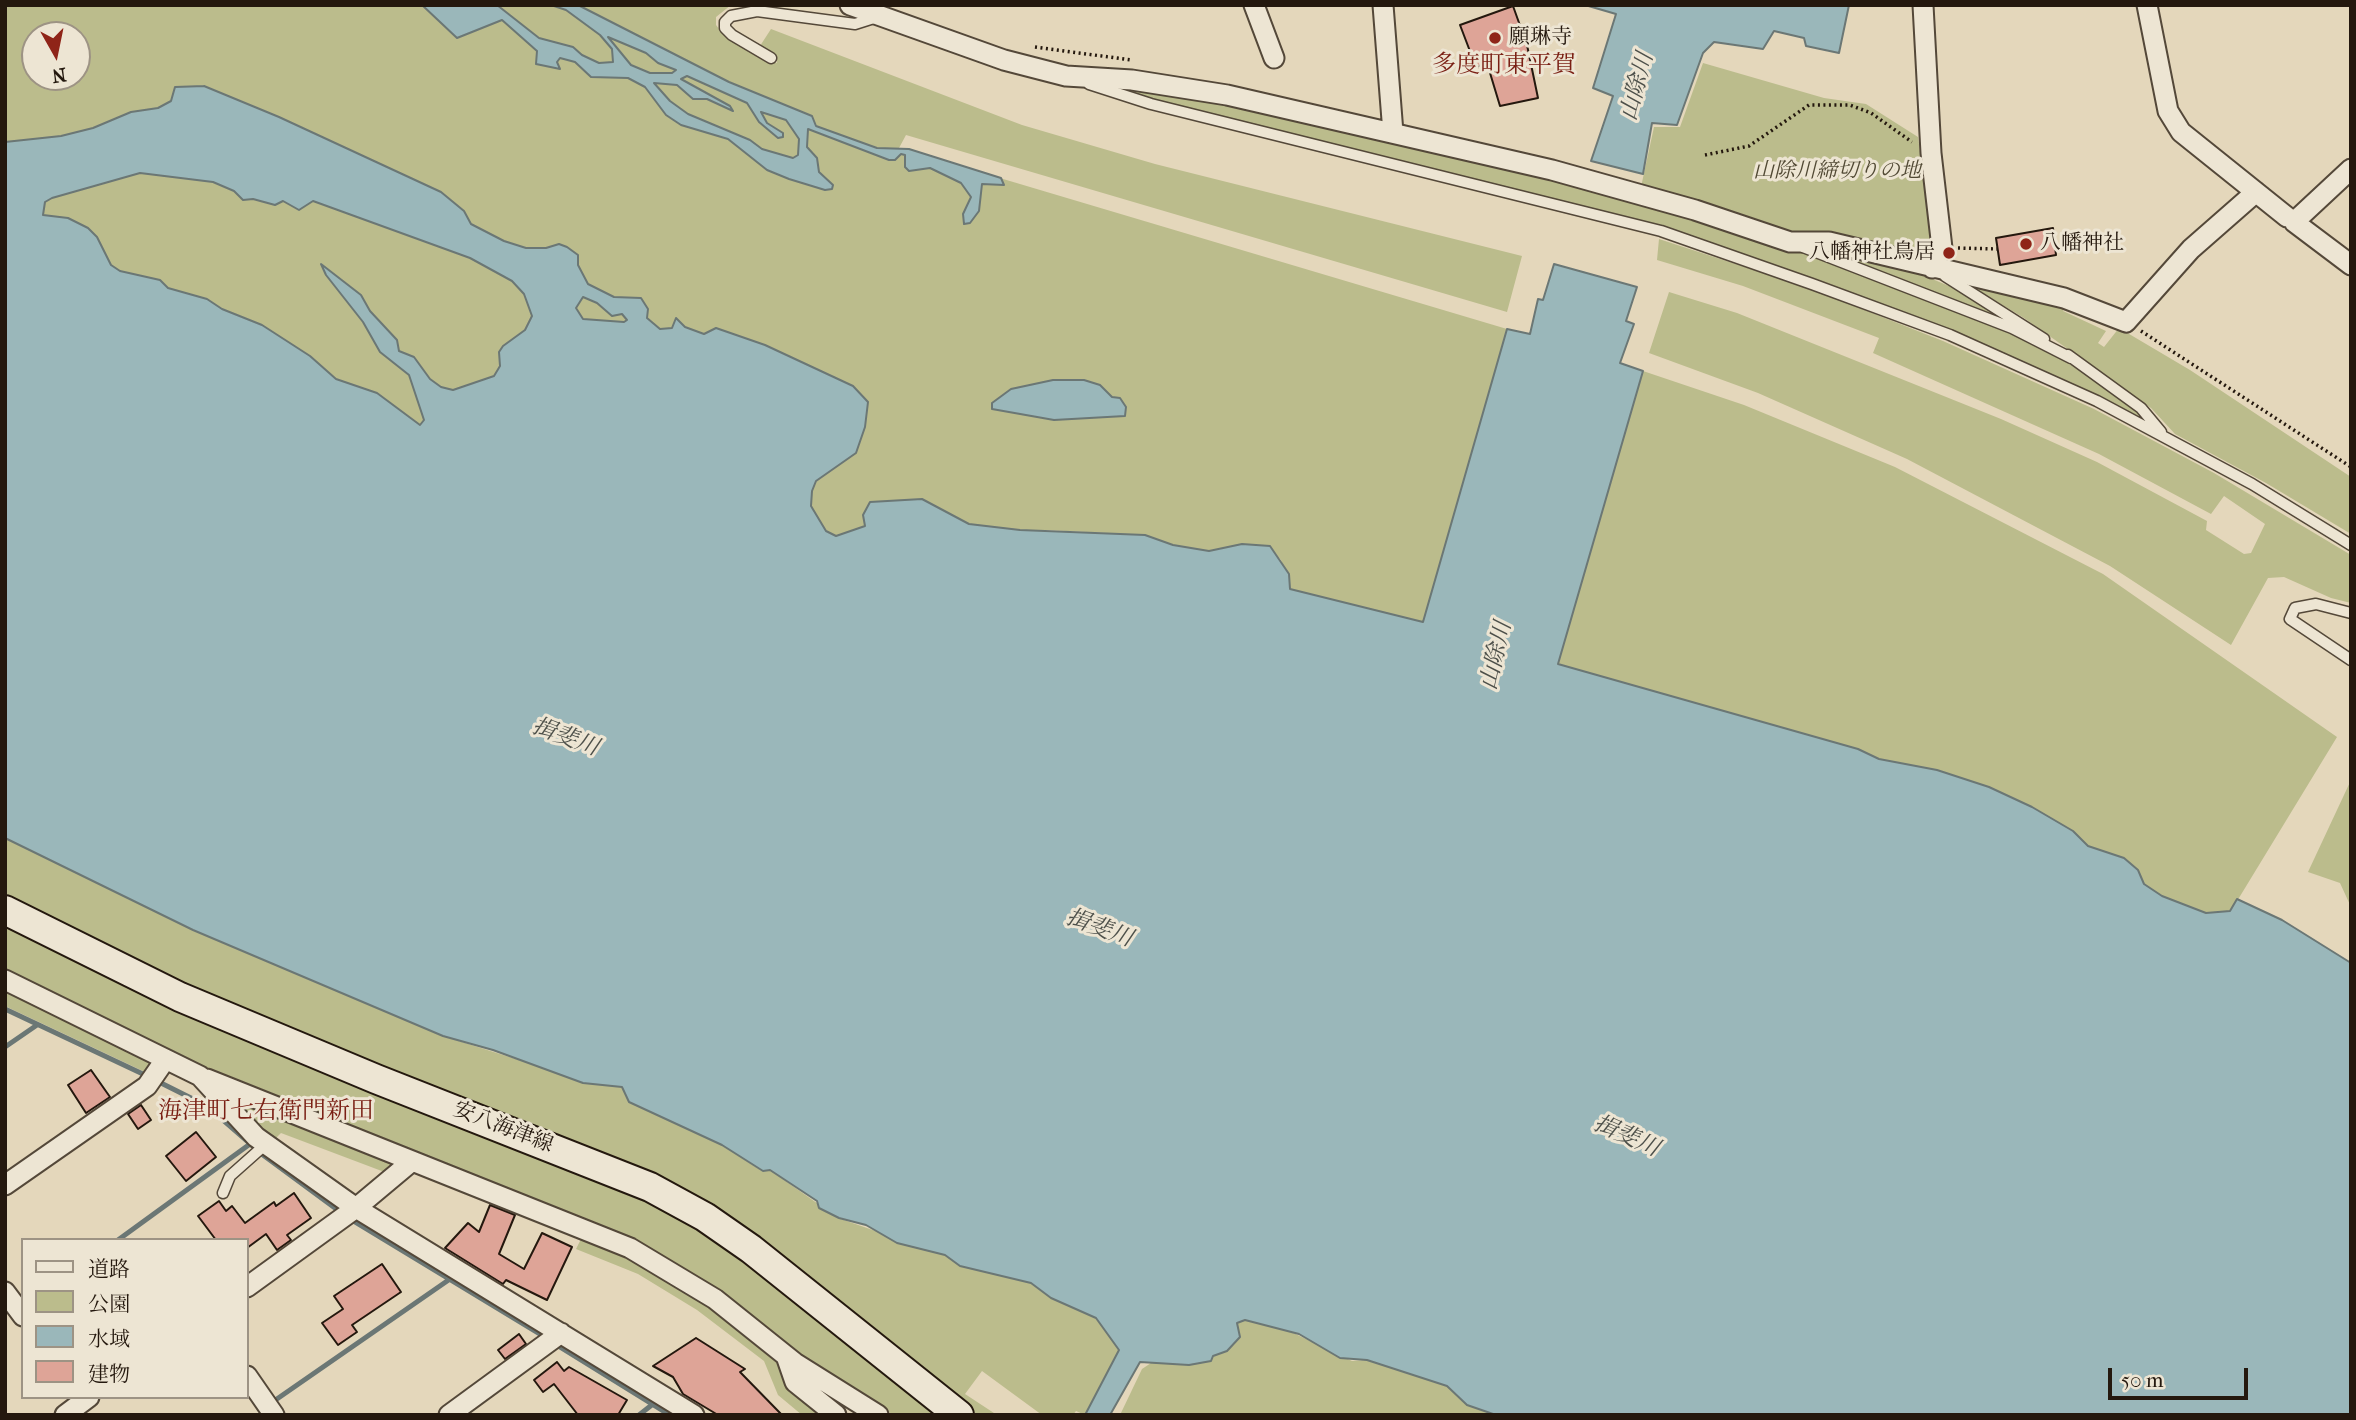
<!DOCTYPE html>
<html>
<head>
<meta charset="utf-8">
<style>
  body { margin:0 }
  #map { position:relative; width:2356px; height:1420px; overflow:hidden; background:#e4d7bb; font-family:"IM FELL French Canon","Noto Serif JP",serif }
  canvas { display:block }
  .frame { position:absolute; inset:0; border:7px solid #24180e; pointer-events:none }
  .legend { position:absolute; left:21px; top:1238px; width:228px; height:161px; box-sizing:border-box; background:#ede5d3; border:2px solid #9d9384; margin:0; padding:9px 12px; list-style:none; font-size:21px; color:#24180e }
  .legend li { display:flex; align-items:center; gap:14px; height:35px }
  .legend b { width:35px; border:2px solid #9d9384 }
  .north { position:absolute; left:21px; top:21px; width:70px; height:70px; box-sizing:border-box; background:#ede5d3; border:2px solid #9d9384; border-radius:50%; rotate:171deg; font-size:19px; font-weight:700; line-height:28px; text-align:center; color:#24180e }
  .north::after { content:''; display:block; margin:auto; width:24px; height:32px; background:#8f2418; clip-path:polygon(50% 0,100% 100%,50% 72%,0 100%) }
  .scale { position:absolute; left:2108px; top:1368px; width:140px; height:32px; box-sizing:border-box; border:4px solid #24180e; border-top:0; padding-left:9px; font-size:21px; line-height:24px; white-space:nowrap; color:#24180e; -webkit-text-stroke:5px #ede5d3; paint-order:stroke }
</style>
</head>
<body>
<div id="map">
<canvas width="2356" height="1420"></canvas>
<div class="frame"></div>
<ul class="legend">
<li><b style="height:9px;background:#ede5d3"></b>道路</li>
<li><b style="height:19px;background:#bbbc8c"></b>公園</li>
<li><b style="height:19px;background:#9ab7ba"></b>水域</li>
<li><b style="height:19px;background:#dea497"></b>建物</li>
</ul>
<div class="north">N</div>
<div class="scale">50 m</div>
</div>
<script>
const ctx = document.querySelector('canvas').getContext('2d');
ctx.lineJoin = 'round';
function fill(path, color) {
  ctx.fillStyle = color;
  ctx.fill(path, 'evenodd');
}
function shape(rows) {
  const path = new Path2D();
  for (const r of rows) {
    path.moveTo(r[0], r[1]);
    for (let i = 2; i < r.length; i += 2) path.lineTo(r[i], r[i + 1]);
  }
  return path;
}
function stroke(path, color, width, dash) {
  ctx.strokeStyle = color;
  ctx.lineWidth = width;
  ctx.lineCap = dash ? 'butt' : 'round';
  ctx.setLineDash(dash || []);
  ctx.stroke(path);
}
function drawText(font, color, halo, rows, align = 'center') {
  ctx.font = font + ' "IM FELL French Canon","Noto Serif JP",serif';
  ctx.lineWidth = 6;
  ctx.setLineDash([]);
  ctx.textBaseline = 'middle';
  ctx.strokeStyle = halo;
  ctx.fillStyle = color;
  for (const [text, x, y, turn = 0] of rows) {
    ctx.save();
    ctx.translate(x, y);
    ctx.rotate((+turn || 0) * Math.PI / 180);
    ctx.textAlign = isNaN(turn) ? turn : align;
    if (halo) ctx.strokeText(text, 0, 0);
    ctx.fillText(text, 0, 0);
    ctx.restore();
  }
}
fill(shape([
  [5,5,731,5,716,17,716,25,723,34,777,63,777,57,760,46,771,29,1022,125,1155,164,1522,256,1507,312,906,135,899,148,1507,329,1424,622,1290,589,1281,560,1269,546,1242,544,1209,551,1173,545,1145,535,1047,530,866,551,441,441,167,305,5,192],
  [35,35,77,35,77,77,35,77],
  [1053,380,1084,380,1100,385,1112,397,1120,398,1125,416,1041,418,1027,413,1003,396,1011,389],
  [1703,63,1824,98,1866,104,1918,137,1934,254,1930,260,1844,249,1641,187,1654,127,1680,127],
  [1119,85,1217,97,1672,209,1832,262,2005,331,2064,358,2141,413,2140,417,1954,331,1816,279,1665,227,1117,90],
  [1659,239,1809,288,1943,341,2094,409,2214,473,2351,555,2351,603,2331,598,2284,577,2268,578,2231,645,2110,566,1907,459,1758,393,1649,353,1669,292,1737,313,2001,419,2097,462,2207,521,2206,530,2244,554,2251,553,2265,524,2224,496,2211,514,2099,454,1873,353,1879,338,1743,286,1657,260],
  [1817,246,1897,264,1963,292,2016,322,2009,323],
  [1966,283,2066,304,2063,311,2106,331,2098,343,2104,347,2119,328,2190,370,2351,477,2351,534,2266,483,2175,434,2151,408,2024,318],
  [1643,371,1744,405,1895,467,2103,574,2337,737,2231,911,2206,913,2162,896,2144,884,2138,870,2124,858,2088,846,2073,831,2032,807,1989,787,1937,770,1879,759,1858,749,1557,664],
  [2351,780,2351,907,2340,883,2308,872],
  [5,838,193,930,443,1036,598,1085,611,1084,623,1087,629,1102,722,1145,762,1171,770,1170,838,1218,945,1255,960,1266,1031,1283,1051,1298,1096,1318,1119,1350,1085,1415,1076,1411,1073,1415,1042,1415,982,1371,965,1394,997,1415,978,1415,789,1264,209,999,5,898],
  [5,922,645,1198,709,1235,943,1415,894,1415,803,1363,720,1297,241,1087,5,974],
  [5,987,141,1055,149,1063,145,1072,5,1006],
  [221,1091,395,1161,395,1166,387,1173,281,1133,273,1141],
  [583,1235,662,1273,708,1302,778,1357,828,1415,802,1415,778,1395,764,1361,697,1310,638,1274,576,1249],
  [1245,1320,1281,1327,1352,1361,1367,1360,1447,1386,1460,1399,1496,1415,1120,1415,1142,1369,1154,1361,1189,1365,1213,1356,1236,1329,1237,1323]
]), '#bbbc8c');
const water = shape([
  [422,5,497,5,539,38,573,47,582,55,599,63,613,62,612,49,600,35,566,10,551,5,578,5,729,82,812,116,816,126,877,148,909,149,1001,178,1004,185,982,184,979,211,970,223,964,224,963,214,971,197,961,183,930,168,909,171,905,167,905,155,901,154,895,160,889,160,808,129,807,147,817,158,819,172,833,185,832,189,825,190,789,179,767,170,728,139,681,125,666,115,645,87,628,78,591,77,575,62,560,58,557,62,560,69,536,64,537,51,502,20,457,38,422,5],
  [608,37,646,53,658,63,676,70,672,73,650,73,631,65,608,37],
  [687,76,747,103,759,122,778,138,783,137,783,133,767,123,761,112,786,120,799,139,798,155,793,158,762,149,750,140,688,114,670,101,654,83,677,85,693,99,707,99,733,111,730,106,681,79,687,76],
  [1585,5,1849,5,1839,53,1806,46,1804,38,1774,31,1763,49,1714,42,1703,53,1677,125,1652,123,1643,174,1591,161,1613,96,1593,88,1616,14,1585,5],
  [204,86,279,117,441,192,464,211,471,224,504,241,526,248,546,248,559,244,567,247,578,255,578,265,588,284,614,297,641,298,648,309,647,318,660,329,672,328,676,318,685,327,704,334,716,328,765,345,853,386,868,402,865,427,856,453,816,481,812,491,811,506,826,531,836,536,865,526,863,515,870,502,922,499,969,524,1020,530,1145,535,1173,545,1209,551,1242,544,1270,546,1289,574,1290,589,1423,622,1507,329,1530,334,1538,299,1543,300,1554,264,1637,287,1626,321,1634,324,1620,363,1643,371,1558,664,1858,749,1879,759,1937,770,1989,787,2032,807,2073,831,2088,846,2124,858,2138,870,2144,884,2162,896,2206,913,2230,911,2237,899,2282,920,2351,963,2351,1415,1496,1415,1467,1405,1447,1386,1367,1360,1340,1358,1299,1334,1245,1320,1237,1323,1240,1337,1227,1351,1213,1356,1211,1361,1189,1365,1140,1362,1110,1415,1085,1415,1119,1350,1096,1318,1051,1298,1031,1283,960,1266,945,1255,897,1243,866,1225,839,1218,819,1208,817,1201,770,1170,763,1171,722,1145,629,1102,622,1087,583,1083,493,1050,443,1036,193,930,5,838,5,142,61,136,93,128,131,112,158,108,171,101,175,87,204,86],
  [140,173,213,182,234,191,243,200,253,199,275,205,283,201,299,210,313,201,470,258,512,281,524,294,532,316,525,330,503,346,499,352,500,366,494,376,453,390,441,387,430,379,414,357,399,351,397,340,370,311,361,295,321,264,326,275,363,322,380,352,409,375,424,420,420,425,377,393,336,379,310,356,262,325,222,309,207,299,168,288,160,280,120,271,111,265,97,237,88,228,68,218,43,215,45,202,52,198,140,173],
  [583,297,597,303,612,316,622,314,627,320,624,322,583,319,576,308,583,297],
  [1053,380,1084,380,1100,385,1112,397,1120,398,1126,407,1125,416,1054,420,992,409,992,403,1011,389,1053,380]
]);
fill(water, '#9ab7ba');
stroke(water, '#6b7775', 2);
stroke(shape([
  [5,1009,145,1075],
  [5,1047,37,1025],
  [161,1083,207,1106,254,1147],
  [263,1155,339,1211],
  [352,1220,545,1337],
  [118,1240,250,1144],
  [557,1345,670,1415],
  [274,1401,450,1279],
  [639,1415,653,1404]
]), '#6b7775', 5);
const building = shape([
  [1513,6,1527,45,1538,98,1500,106,1487,63,1476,67,1460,25,1513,6],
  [2053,228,2056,255,2000,265,1996,238,2053,228],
  [91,1070,110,1097,86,1113,68,1085,91,1070],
  [141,1105,151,1120,138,1129,128,1114,141,1105],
  [196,1132,216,1157,186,1181,166,1156,196,1132],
  [294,1193,311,1218,287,1235,291,1240,277,1250,266,1234,247,1248,247,1240,216,1240,198,1216,219,1201,226,1211,232,1206,245,1223,274,1202,276,1206,294,1193],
  [490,1205,515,1215,499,1254,524,1269,542,1233,572,1247,547,1300,506,1280,503,1284,445,1248,468,1223,479,1232,490,1205],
  [382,1264,401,1292,352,1325,357,1332,338,1345,322,1323,343,1309,334,1296,382,1264],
  [519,1334,526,1344,505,1359,498,1350,519,1334],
  [696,1338,745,1369,740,1372,782,1415,718,1415,683,1394,673,1377,653,1366,696,1338],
  [557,1362,564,1371,569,1367,627,1400,618,1415,578,1415,554,1384,543,1392,534,1380,557,1362]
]);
fill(building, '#dea497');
stroke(building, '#24180e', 2);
const service = shape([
  [771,58,732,35,725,28,725,22,731,16,757,11,855,24,877,17],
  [1089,84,1151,104,1661,231,1812,284,1950,335,2097,401,2252,484,2351,545],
  [1803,247,2012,328,2071,358],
  [1945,276,2044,339],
  [2068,355,2141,408,2161,432],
  [2351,613,2316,604,2295,608,2290,619,2351,660],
  [223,1193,230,1176,266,1144]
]);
const minor = shape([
  [850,5,1004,60,1066,76,1132,80,1227,95,1552,170,1695,210,1790,242,1829,242,2064,298,2126,322,2191,249,2256,192],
  [1254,5,1274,58],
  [1383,5,1393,133],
  [1923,5,1931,153,1942,248,1932,268],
  [2147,5,2168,111,2181,132,2287,217],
  [2351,169,2294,222,2351,265],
  [5,980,200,1076,256,1137,356,1208,694,1415],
  [207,1079,630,1248,715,1299,795,1363,878,1415],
  [5,1185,147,1086,165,1060],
  [247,1287,356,1208,411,1162],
  [5,1292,23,1316],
  [786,1356,795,1382,836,1415],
  [247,1376,274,1415],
  [65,1415,89,1397],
  [449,1415,561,1333]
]);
const secondary = shape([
  [5,910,180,997,376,1079,650,1187,705,1217,751,1249,959,1415]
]);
stroke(service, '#544839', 13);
stroke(minor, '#544839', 23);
stroke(secondary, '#24180e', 32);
stroke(shape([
  [1035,47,1131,60],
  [1705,155,1749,146,1809,105,1850,105,1871,113,1912,142],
  [1958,248,1998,249],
  [2141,331,2351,467]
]), '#24180e', 3.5, [2, 3.5]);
stroke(service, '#ede5d3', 10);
stroke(minor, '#ede5d3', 19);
stroke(secondary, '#ede5d3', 28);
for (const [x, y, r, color] of [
  [1495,38,7,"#8f2418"],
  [2026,244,7,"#8f2418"],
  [1949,253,7,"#8f2418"]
]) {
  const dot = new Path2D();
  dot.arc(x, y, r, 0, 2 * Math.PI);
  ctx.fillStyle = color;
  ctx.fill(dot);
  stroke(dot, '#ede5d3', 2.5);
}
drawText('21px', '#24180e', '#ede5d3', [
  ["願琳寺",1509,38],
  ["八幡神社",2040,244],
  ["八幡神社鳥居",1935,253,"right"]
], 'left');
drawText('italic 21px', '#514934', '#ede5d3', [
  ["山除川締切りの地",1837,172]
]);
drawText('21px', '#24180e', '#ede5d3', [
  ["安八海津線",503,1128,21]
]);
drawText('italic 23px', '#4d504a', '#ede5d3', [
  ["山除川",1638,87,-75],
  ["山除川",1497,656,-77],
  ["揖斐川",565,738,20],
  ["揖斐川",1099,929,20],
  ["揖斐川",1626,1137,24]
]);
drawText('24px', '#7a1f14', '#ede5d3', [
  ["多度町東平賀",1504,66],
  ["海津町七右衛門新田",266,1112]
]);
</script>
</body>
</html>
